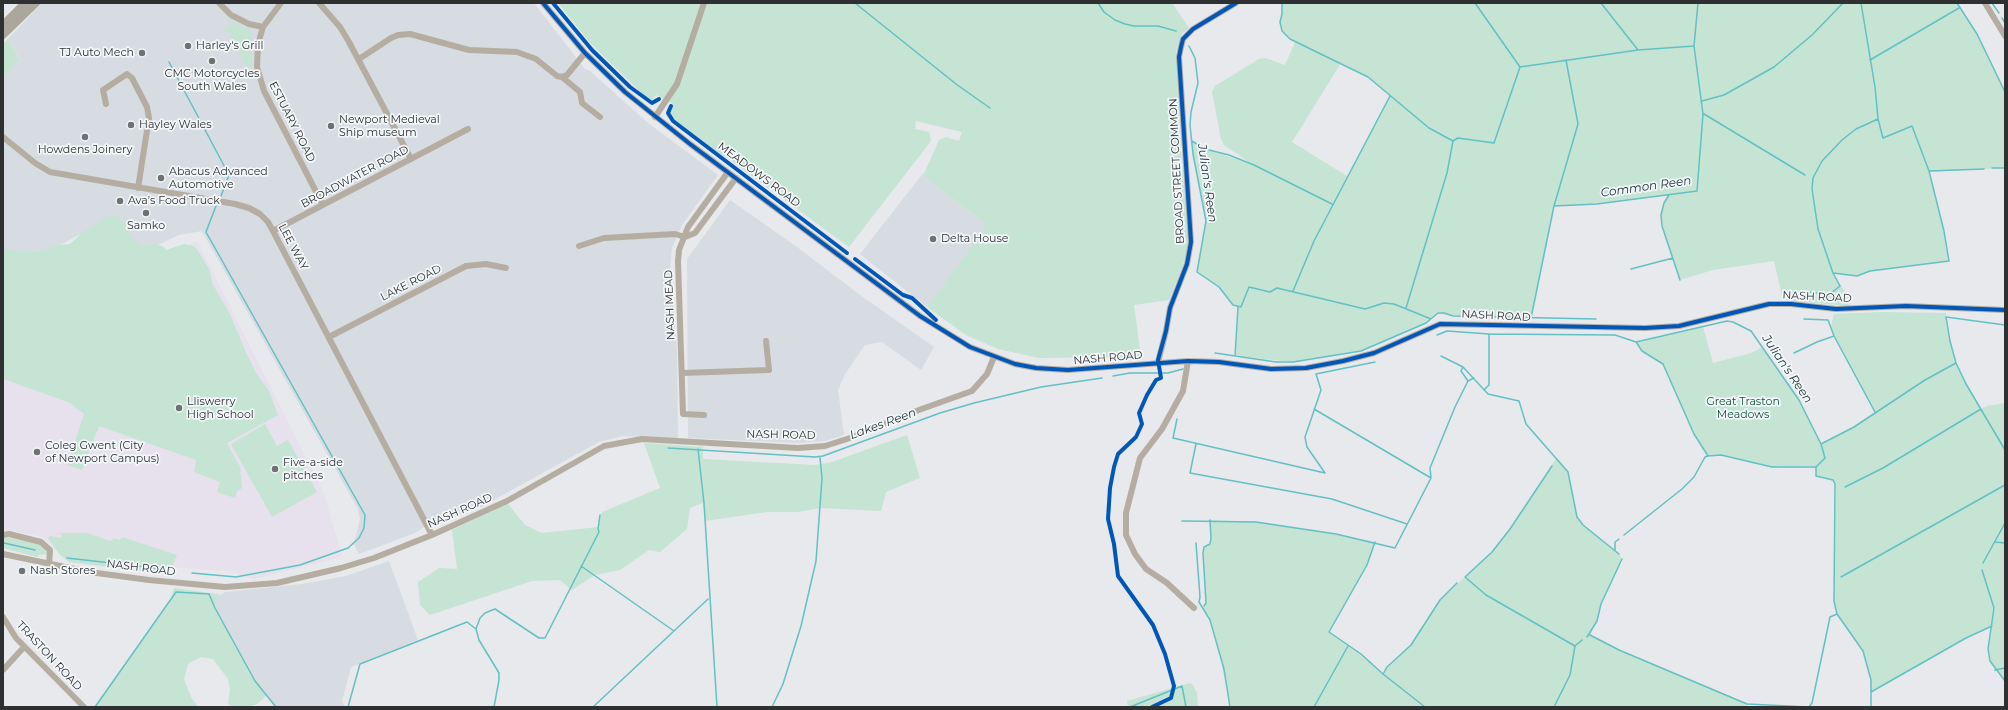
<!DOCTYPE html>
<html>
<head>
<meta charset="utf-8">
<style>
  body { margin:0 }
  #map { position:relative; width:2008px; height:710px; overflow:hidden; background:#e7e9ec; font-family:Montserrat,sans-serif }
  canvas { display:block }
  .frame { position:absolute; inset:0; border:4px solid #2f3031; pointer-events:none }
</style>
</head>
<body>
<div id="map">
<canvas width="2008" height="710"></canvas>
<div class="frame"></div>
</div>
<script>
const ctx = document.querySelector('canvas').getContext('2d');
ctx.lineJoin = 'round';
function fill(path, color) {
  ctx.fillStyle = color;
  ctx.fill(path, 'evenodd');
}
function shape(rows) {
  const path = new Path2D();
  for (const r of rows) {
    path.moveTo(r[0], r[1]);
    for (let i = 2; i < r.length; i += 2) path.lineTo(r[i], r[i + 1]);
  }
  return path;
}
function stroke(path, color, width, dash) {
  ctx.strokeStyle = color;
  ctx.lineWidth = width;
  ctx.lineCap = dash ? 'butt' : 'round';
  ctx.setLineDash(dash || []);
  ctx.stroke(path);
}
function drawText(font, color, halo, rows, align = 'center') {
  ctx.font = font + ' Montserrat,sans-serif';
  ctx.lineWidth = 3.5;
  ctx.setLineDash([]);
  ctx.textBaseline = 'middle';
  ctx.strokeStyle = halo;
  ctx.fillStyle = color;
  for (const [text, x, y, turn = 0] of rows) {
    ctx.save();
    ctx.translate(x, y);
    ctx.rotate((+turn || 0) * Math.PI / 180);
    ctx.textAlign = isNaN(turn) ? turn : align;
    if (halo) ctx.strokeText(text, 0, 0);
    ctx.fillText(text, 0, 0);
    ctx.restore();
  }
}
fill(shape([
  [42,3,534,3,585,69,590,71,648,123,718,175,682,225,672,248,670,268,677,352,678,439,623,436,599,442,481,507,451,517,434,525,424,527,415,533,359,554,354,544,360,519,358,509,202,231,179,235,141,253,112,218,50,250,12,255,3,251,3,77,19,58,8,39],
  [924,172,923,176,983,222,986,229,927,307,860,254],
  [730,200,797,247,860,295,934,347,921,370,882,342,865,345,845,374,838,390,844,435,825,441,798,443,688,438,687,259],
  [389,561,418,640,351,667,342,701,345,707,275,707,255,681,215,608,218,594,221,595,225,592,302,584,346,576]
]), '#d6dce2');
fill(shape([
  [197,241,324,493,342,557,254,579,229,571,182,568,54,548,44,537,3,529,3,379,70,403,161,257]
]), '#e6e1ed');
fill(shape([
  [558,3,1172,3,1189,28,1182,34,1176,52,1181,152,1189,244,1182,268,1169,300,1134,305,1141,357,1039,358,998,349,966,335,927,307,985,229,983,222,923,176,939,140,946,137,959,141,962,132,916,121,915,129,929,132,931,141,849,247,730,160,681,130,666,116,672,103,656,95,653,99,648,99,591,44],
  [1284,3,1957,3,1977,34,2005,92,2005,168,1929,172,1944,231,1949,261,1870,271,1857,276,1833,273,1847,295,1849,306,1783,300,1774,261,1713,270,1680,280,1662,226,1661,215,1664,203,1668,195,1597,204,1554,206,1531,318,1453,316,1438,313,1426,323,1361,351,1293,362,1235,356,1238,307,1233,305,1219,287,1197,272,1206,221,1191,141,1205,149,1252,164,1224,145,1221,139,1212,92,1215,86,1259,59,1265,58,1285,65,1295,42,1282,31,1280,22,1282,14,1282,4],
  [1341,63,1368,77,1390,96,1347,176,1292,142],
  [236,23,248,29,252,33,251,66,247,68,229,32,222,30,231,24],
  [8,39,19,59,3,77,3,43],
  [111,215,118,217,123,222,133,240,142,247,156,244,164,247,166,250,184,244,194,246,198,251,209,269,213,285,230,314,245,350,256,373,269,391,278,415,227,443,240,467,242,488,237,491,235,498,217,492,220,482,194,472,196,460,99,426,82,470,67,465,84,414,70,403,3,379,3,248,21,252,38,252,58,245,70,244,83,232],
  [1882,312,1946,313,1950,341,1956,363,1981,409,1987,406,2005,403,2005,681,1990,661,1988,649,1992,626,1966,638,1871,692,1871,679,1863,651,1837,614,1834,601,1836,490,1833,480,1816,476,1816,467,1813,466,1772,467,1721,455,1708,456,1694,434,1663,365,1642,351,1636,342,1703,327,1713,363,1751,353,1763,347,1799,400,1821,444,1854,427,1874,412,1834,336,1831,326,1834,314],
  [265,424,277,446,288,440,317,492,272,517,231,444],
  [907,435,920,478,886,492,881,511,821,508,797,512,767,512,705,521,703,503,690,508,687,529,660,552,649,550,620,570,595,575,572,590,560,580,532,581,430,615,420,605,418,582,439,568,457,569,452,530,508,504,525,525,542,533,598,527,602,512,660,488,644,443,703,447,703,459,815,465,832,462],
  [1557,457,1568,472,1577,517,1583,525,1619,554,1622,559,1601,604,1597,621,1590,635,1619,650,1747,704,1746,707,1230,707,1219,650,1210,620,1203,607,1206,603,1203,553,1204,547,1210,544,1211,538,1210,520,1256,522,1336,534,1375,542,1367,565,1329,632,1361,654,1383,674,1387,667,1411,645,1440,600,1492,552,1510,529],
  [54,533,87,533,110,541,113,540,113,538,120,540,122,537,177,555,170,571,164,574,69,562,60,555,48,538,50,536,62,538,62,534],
  [3,538,10,538,42,545,47,551,47,554,39,555,37,557,3,548],
  [174,588,218,594,215,608,255,681,267,695,257,704,249,707,230,707,228,703,230,690,228,679,213,659,201,657,188,664,184,679,191,697,198,707,94,707,170,601],
  [1190,683,1193,685,1197,693,1198,707,1128,707,1127,701]
]), '#c5e4d4');
stroke(shape([
  [855,3,956,84,990,108],
  [1098,3,1104,12,1115,20,1125,24,1134,26,1158,26,1176,31],
  [1284,3,1282,4,1282,14,1280,22,1282,31,1290,39,1368,77,1429,128,1453,141],
  [1475,3,1520,67],
  [1601,3,1638,50],
  [1957,3,1977,34,2005,92],
  [1992,3,1999,13],
  [2002,18,2005,23],
  [1189,46,1195,58,1198,83,1191,112,1190,125,1193,154,1206,221,1197,272,1219,287,1233,305,1241,307,1249,287,1270,292,1277,288,1365,309,1384,303,1394,304,1431,319],
  [1870,60,1959,8],
  [169,62,229,175,221,196],
  [1702,101,1724,95,1774,67,1812,35,1843,3],
  [1704,114,1805,175],
  [1192,141,1205,149,1229,155,1254,165,1332,204],
  [1992,168,2005,168],
  [1929,171,1984,169],
  [1669,195,1664,203,1661,215,1662,226,1680,280],
  [1554,206,1597,204,1697,191,1703,114,1694,46,1698,3],
  [1631,269,1673,258],
  [1833,273,1857,276,1870,271,1949,261,1944,231,1929,171,1912,126,1883,138,1878,119,1875,87,1861,3],
  [1293,291,1314,241,1390,96],
  [1808,292,1830,294,1840,286,1833,273,1818,229,1812,189,1813,178,1822,161,1842,140,1856,129,1878,119],
  [1406,308,1447,173,1453,141,1458,138,1494,143,1520,67,1638,50,1694,46],
  [1531,318,1554,206,1578,124,1566,60],
  [1804,319,1828,320,1834,336,1875,412],
  [2005,325,1946,317,1950,341,1956,363,1966,384,2005,450],
  [1437,335,1447,331,1489,334,1615,335,1636,342,1727,321,1733,322,1751,331,1799,400,1821,444,1825,458,1816,467,1816,476,1833,480,1835,484,1834,601,1837,614,1863,651,1871,680,1871,707],
  [1636,342,1642,351,1663,364,1694,434,1708,456],
  [1215,353,1276,362,1293,362,1361,351,1426,323,1438,313,1444,313,1453,316,1596,319],
  [1794,353,1817,342,1834,336],
  [1235,356,1238,307],
  [1441,356,1463,367,1488,394,1519,401,1526,424,1568,472,1577,517,1583,525,1619,554],
  [1463,367,1461,371,1468,381],
  [1113,376,1130,373,1168,373,1183,369],
  [1484,390,1489,385,1489,334],
  [1314,409,1431,478],
  [1177,419,1173,438,1325,473,1307,447,1305,437,1321,390,1316,374,1375,362],
  [1196,444,1190,473,1332,499,1407,524],
  [1821,444,1854,427,1925,380,1956,363],
  [668,448,815,457,823,456,940,413,974,403,1041,387,1102,378],
  [698,449,704,503,717,707],
  [1552,466,1510,529,1492,552,1465,577,1486,595,1575,646],
  [1845,487,1883,468,1981,409],
  [1182,521,1256,522,1336,534,1395,548,1431,478,1430,468,1455,407,1468,381,1474,378],
  [1624,535,1682,489,1694,477,1705,457,1708,456,1721,455,1772,467,1816,467],
  [1375,542,1367,565,1329,632,1361,654,1383,674,1425,707],
  [1995,542,2005,543],
  [4,543,35,550],
  [1196,543,1200,597,1199,602,1210,620,1224,669,1230,707],
  [1615,550,1615,542,1619,539],
  [67,558,164,569],
  [1983,563,2005,523],
  [581,566,674,631],
  [1982,570,1994,608,1988,649,1990,661,2005,681],
  [192,573,236,577,300,565,348,548,359,538,364,528,365,515,206,232,216,206],
  [1841,577,2005,485],
  [1204,606,1206,603,1203,553,1204,547,1210,544,1211,538,1210,520],
  [476,629,480,618,485,613,495,609,539,638,545,638,599,532,598,529,600,515],
  [1590,635,1619,650,1747,704,1809,707,1812,703,1830,617,1837,614],
  [1587,637,1597,621,1601,604,1622,559],
  [1995,670,2005,668],
  [1383,674,1387,667,1411,645,1440,600,1457,583],
  [1871,692,1966,638,1992,626],
  [95,707,176,592,209,594,215,608,255,681,276,707],
  [348,707,360,664,467,622,476,629,479,640,499,673,499,680,494,707],
  [593,707,708,599],
  [772,707,783,684,801,626,816,561,822,478,820,457],
  [1130,707,1182,686,1186,707],
  [1314,707,1348,646],
  [1554,707,1570,675,1575,646,1582,640]
]), '#63c0c4', 1.5);
stroke(shape([
  [219,3,231,15,249,24,263,27],
  [281,3,263,27,258,44,257,67,264,91,323,205],
  [319,3,340,27,349,42,411,159],
  [543,3,585,53,625,92,690,144,920,316,970,347,1015,364,1036,368,1068,370,1188,361,1219,362,1271,369,1306,368,1343,361,1374,353,1440,324,1645,328,1679,326,1769,304,1791,304,1836,309,1906,306,2005,310],
  [1985,3,2005,36],
  [359,59,391,38,398,35,410,34,469,50,517,52,536,59,557,76,562,77,567,75,585,53],
  [562,77,580,92,582,103,600,117],
  [106,104,103,90,127,74,132,78,147,107,149,118,138,188],
  [655,117,677,84,704,3],
  [3,137,35,163,50,172,235,204,249,208,260,214,268,222,273,231,432,535],
  [273,231,468,129],
  [579,246,604,238,675,234,685,237,695,233,736,178],
  [329,337,466,266,486,264,506,268],
  [1188,361,1183,391,1162,429,1140,458,1126,513,1126,535,1135,554,1146,569,1167,583,1194,608],
  [1158,362,1166,331,1170,308,1187,264,1191,242,1179,57,1181,47,1183,39,1193,29,1236,3],
  [682,373,769,370,766,341],
  [704,415,683,414,678,261,679,250,688,227,728,172],
  [3,535,9,534,41,542,50,550,49,565],
  [3,554,89,572,149,580,225,587,277,583,341,568,374,558,432,535,507,501,604,446,642,439,798,448,825,446,850,438,905,415,972,391,987,374,994,357],
  [3,617,16,638,84,707],
  [3,670,24,647]
]), '#b5ada1', 6);
stroke(shape([
  [3,25,25,3],
  [3,35,36,3]
]), '#aca79c', 8);
stroke(shape([
  [543,3,585,53,625,92,690,144,920,316,970,347,1015,364,1036,368,1068,370,1188,361,1219,362,1271,369,1306,368,1343,361,1374,353,1440,324,1645,328,1679,326,1769,304,1791,304,1836,309,1906,306,2005,310],
  [553,3,592,50,630,87,652,103,659,99],
  [671,106,668,113,673,121,847,253],
  [855,259,903,295,912,298,936,320],
  [1152,707,1171,698,1174,686,1165,654,1153,625,1118,576,1114,544,1108,519,1110,488,1114,467,1118,454,1136,437,1142,424,1139,413,1147,395,1156,380,1161,378,1158,360,1166,331,1170,308,1187,264,1191,242,1179,57,1181,47,1183,39,1193,29,1236,3]
]), '#0057b8', 4);
for (const [x, y, r, color] of [
  [188,46,4,"#6f7172"],
  [142,53,4,"#6f7172"],
  [212,61,4,"#6f7172"],
  [131,125,4,"#6f7172"],
  [331,126,4,"#6f7172"],
  [85,137,4,"#6f7172"],
  [161,178,4,"#6f7172"],
  [120,201,4,"#6f7172"],
  [146,213,4,"#6f7172"],
  [933,239,4,"#6f7172"],
  [179,408,4,"#6f7172"],
  [37,452,4,"#6f7172"],
  [275,469,4,"#6f7172"],
  [22,571,4,"#6f7172"]
]) {
  const dot = new Path2D();
  dot.arc(x, y, r, 0, 2 * Math.PI);
  ctx.fillStyle = color;
  ctx.fill(dot);
  stroke(dot, '#f3f7fa', 1.5);
}
drawText('11px', '#2f3031', '#f3f7fa', [
  ["Harley's Grill",196,46],
  ["TJ Auto Mech",134,53,"right"],
  ["CMC Motorcycles",212,74,"center"],
  ["South Wales",212,87,"center"],
  ["Newport Medieval",339,120],
  ["Ship museum",339,133],
  ["Hayley Wales",139,125],
  ["Howdens Joinery",85,150,"center"],
  ["Abacus Advanced",169,172],
  ["Automotive",169,185],
  ["Ava’s Food Truck",128,201],
  ["Samko",146,226,"center"],
  ["Delta House",941,239],
  ["Lliswerry",187,402],
  ["High School",187,415],
  ["Coleg Gwent (City",45,446],
  ["of Newport Campus)",45,459],
  ["Five-a-side",283,463],
  ["pitches",283,476],
  ["Nash Stores",30,571]
], 'left');
drawText('11px', '#2f3031', '#f3f7fa', [
  ["ESTUARY ROAD",292,122,63],
  ["BROAD STREET COMMON",1177,171,-93],
  ["MEADOWS ROAD",759,175,37],
  ["BROADWATER ROAD",355,177,-28],
  ["LEE WAY",293,247,62],
  ["LAKE ROAD",411,283,-27],
  ["NASH ROAD",1817,297,3],
  ["NASH MEAD",670,305,-92],
  ["NASH ROAD",1496,316,3],
  ["NASH ROAD",1108,358,-5],
  ["NASH ROAD",781,435,1],
  ["NASH ROAD",460,511,-24],
  ["NASH ROAD",141,568,7],
  ["TRASTON ROAD",49,656,47]
]);
drawText('11px', '#105437', '#f3f7fa', [
  ["Great Traston",1743,402],
  ["Meadows",1743,415]
]);
drawText('italic 12px', '#1a3031', '#f3f7fa', [
  ["Julian's Reen",1207,183,82],
  ["Common Reen",1646,187,-8],
  ["Julian's Reen",1787,369,56],
  ["Lakes Reen",883,424,-20]
]);
</script>
</body>
</html>
